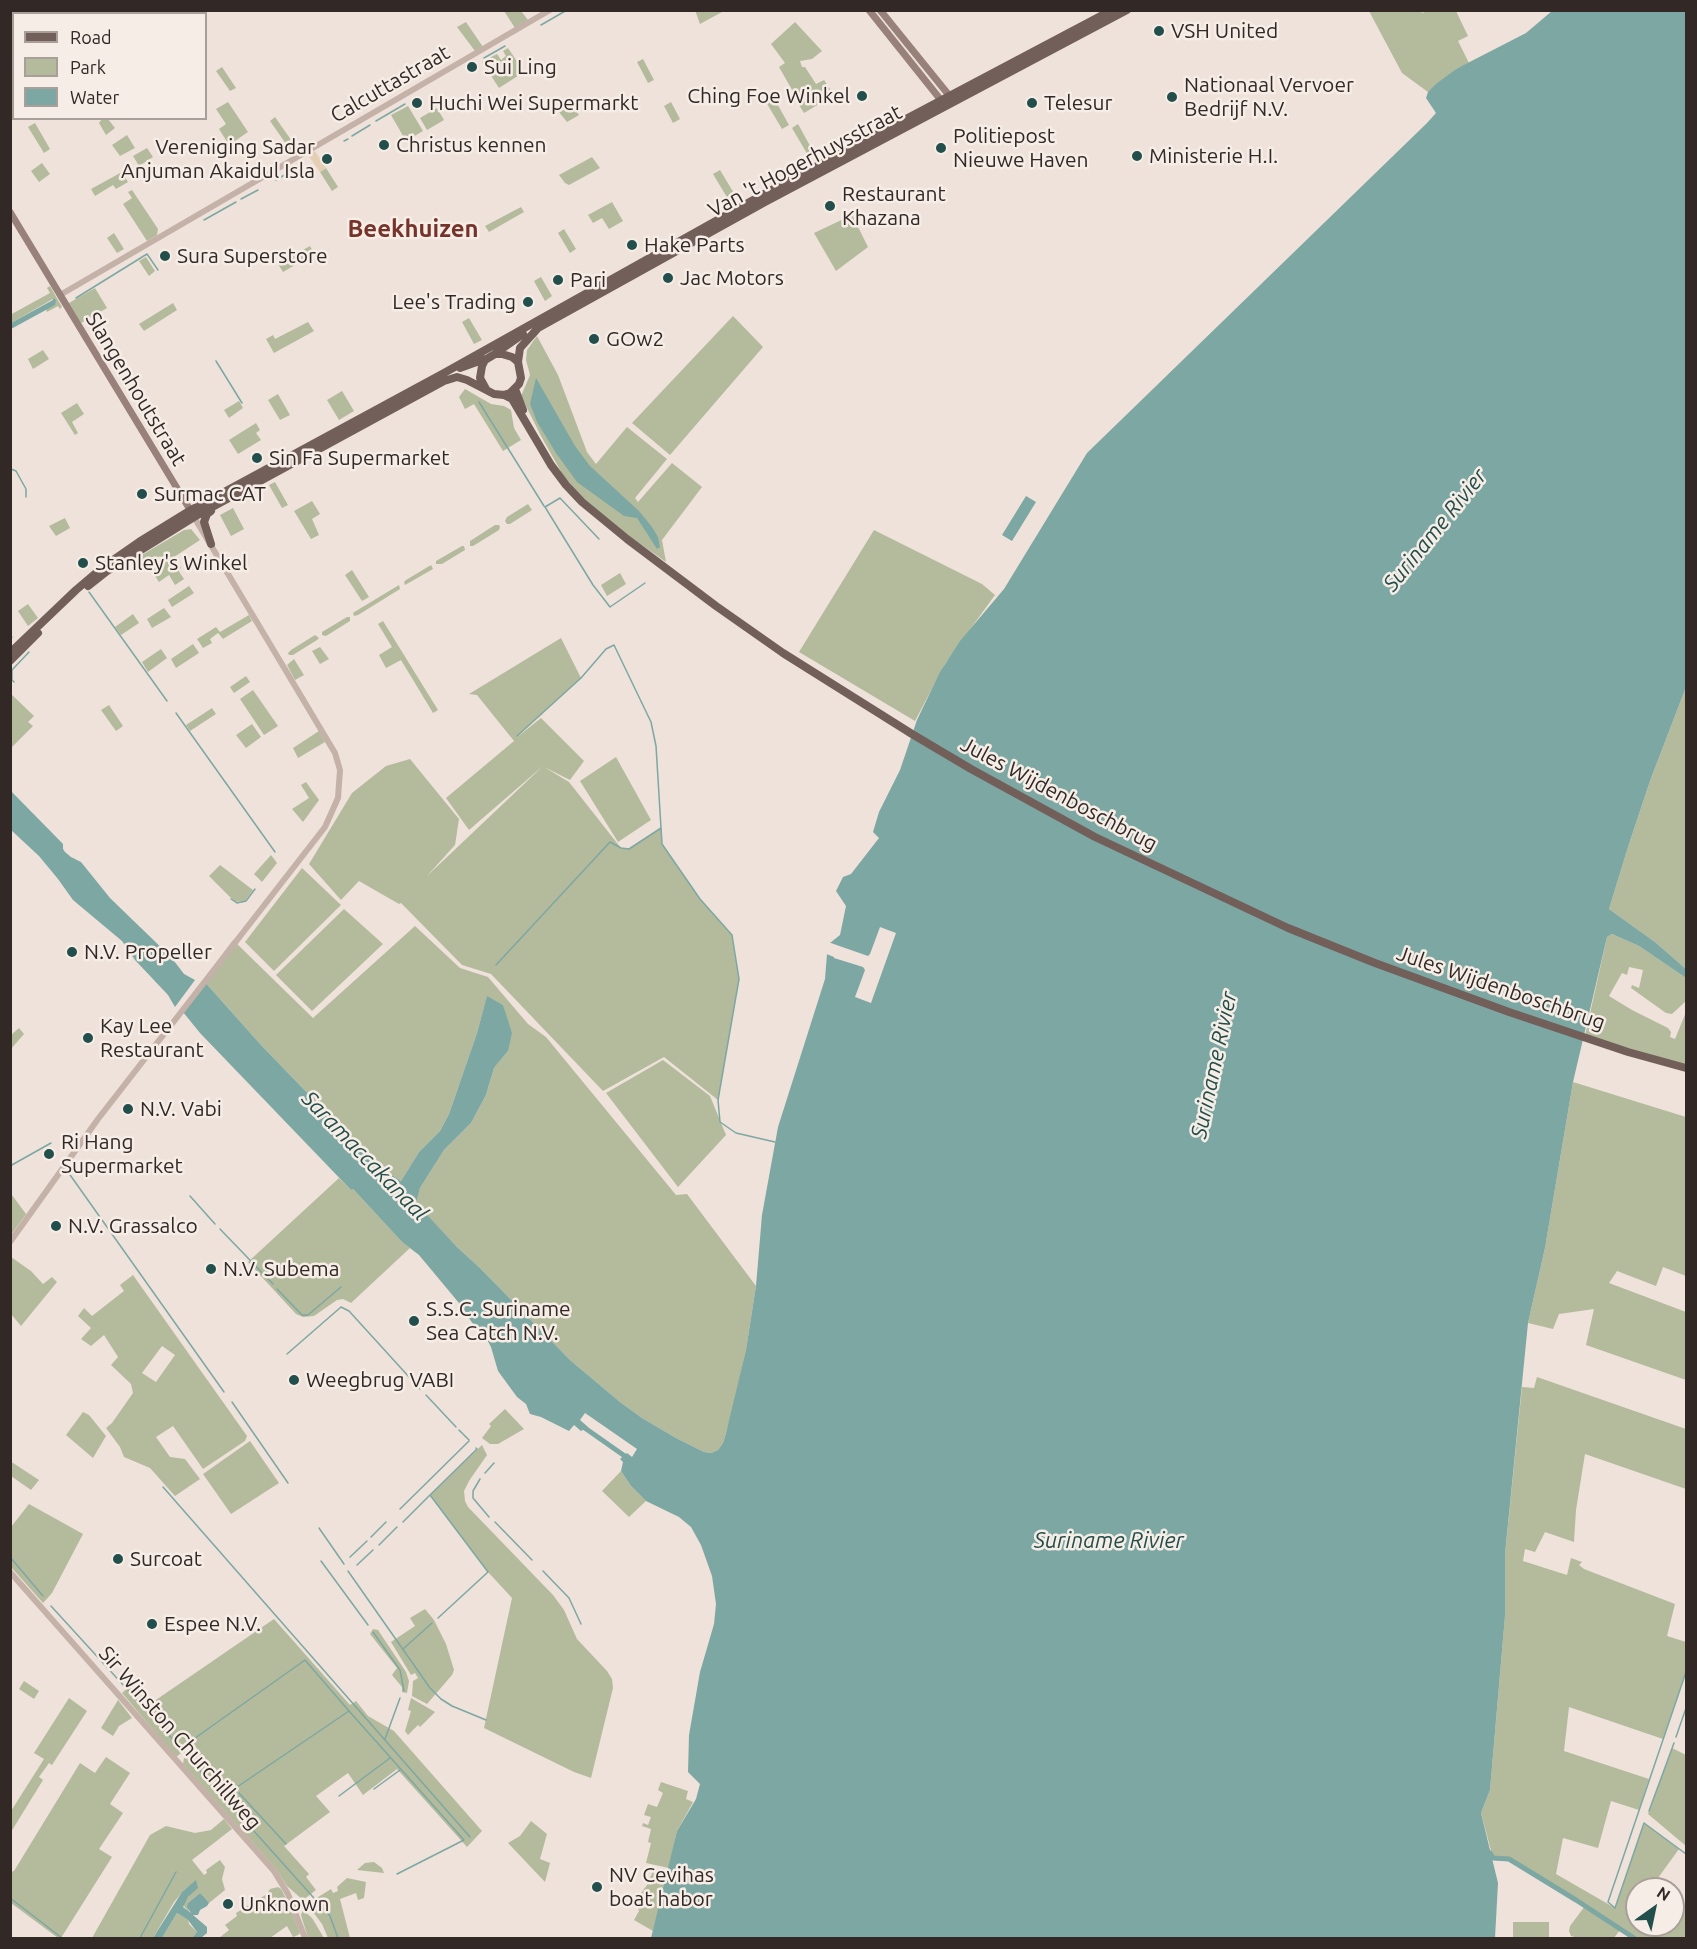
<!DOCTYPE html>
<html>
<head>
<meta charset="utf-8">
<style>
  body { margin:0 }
  #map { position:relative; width:1697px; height:1949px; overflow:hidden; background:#eee2da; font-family:Ubuntu,sans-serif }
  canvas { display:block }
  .frame { position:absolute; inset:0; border:12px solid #322927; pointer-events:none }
  .legend { position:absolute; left:12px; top:12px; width:195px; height:108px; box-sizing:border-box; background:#f6ede6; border:2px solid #a89f9a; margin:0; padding:8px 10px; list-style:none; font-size:18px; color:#322927 }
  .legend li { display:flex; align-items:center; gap:12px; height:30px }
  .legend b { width:30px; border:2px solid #a89f9a }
  .north { position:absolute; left:1625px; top:1877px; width:60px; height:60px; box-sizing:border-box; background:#f6ede6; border:2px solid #a89f9a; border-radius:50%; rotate:33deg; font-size:16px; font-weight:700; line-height:24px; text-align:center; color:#322927 }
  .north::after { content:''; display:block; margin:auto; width:21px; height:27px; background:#224e4b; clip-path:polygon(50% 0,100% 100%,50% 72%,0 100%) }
</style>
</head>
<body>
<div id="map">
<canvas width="1697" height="1949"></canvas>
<div class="frame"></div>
<ul class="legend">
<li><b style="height:8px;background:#725f5a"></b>Road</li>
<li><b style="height:16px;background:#b4bb9c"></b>Park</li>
<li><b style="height:16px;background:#7da7a3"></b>Water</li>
</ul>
<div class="north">N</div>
</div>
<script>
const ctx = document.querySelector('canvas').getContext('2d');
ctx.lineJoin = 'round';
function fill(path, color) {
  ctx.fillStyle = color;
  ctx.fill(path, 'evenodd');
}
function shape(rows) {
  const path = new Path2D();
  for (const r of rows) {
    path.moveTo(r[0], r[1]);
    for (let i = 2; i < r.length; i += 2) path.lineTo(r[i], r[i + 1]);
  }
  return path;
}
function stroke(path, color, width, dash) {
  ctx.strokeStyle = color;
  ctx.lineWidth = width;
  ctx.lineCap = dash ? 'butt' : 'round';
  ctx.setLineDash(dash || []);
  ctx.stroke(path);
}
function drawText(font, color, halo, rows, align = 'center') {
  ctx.font = font + ' Ubuntu,sans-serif';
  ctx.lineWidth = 5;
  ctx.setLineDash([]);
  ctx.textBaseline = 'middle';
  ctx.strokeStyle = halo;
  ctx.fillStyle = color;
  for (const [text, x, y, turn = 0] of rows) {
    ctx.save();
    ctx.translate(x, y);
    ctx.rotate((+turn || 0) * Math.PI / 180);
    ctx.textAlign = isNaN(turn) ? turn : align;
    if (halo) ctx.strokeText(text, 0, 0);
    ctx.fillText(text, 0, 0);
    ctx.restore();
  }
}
fill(shape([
  [695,10,710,12,722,10,722,12,700,24],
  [1421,10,1422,13,1428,11,1456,11,1468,36,1458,41,1469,63,1456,69,1428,92,1402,73,1369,11],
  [504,11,521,11,528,20,515,28],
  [466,22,483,47,475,51,457,27],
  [795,22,822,51,812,59,800,61,802,67,805,67,816,84,824,80,834,95,804,113,799,105,810,98,804,90,795,95,779,67,785,63,771,44],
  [508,48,524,72,499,88,482,62,497,54,501,60,506,56,503,51],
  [643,59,654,80,648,83,637,62],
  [222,67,236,88,230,91,216,71],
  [774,98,789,125,782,129,766,102],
  [228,102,248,132,229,145,219,129,226,124,216,109],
  [671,102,680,119,673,123,664,106],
  [571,104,579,115,567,122,559,112],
  [408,106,423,131,406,141,391,115],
  [437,108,444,120,427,130,420,118],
  [275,117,296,147,291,151,270,121],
  [102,119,108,119,115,128,106,135,99,123],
  [35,123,50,149,44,153,28,127],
  [798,124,814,153,809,157,792,128],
  [127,135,135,148,120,156,112,145],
  [147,148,153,157,139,166,133,156],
  [592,157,600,168,569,185,565,183,559,175],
  [42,163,50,174,39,182,31,171],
  [326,168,338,187,332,191,320,172],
  [720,170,735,195,728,199,713,174],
  [122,172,128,182,116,189,113,185,95,196,91,189],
  [132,190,158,229,157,235,147,241,123,204,132,198,128,192],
  [612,202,623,221,609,229,602,218,593,223,588,215],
  [521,207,524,212,489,232,485,226],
  [852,215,868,247,836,271,814,233],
  [564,229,576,249,570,253,558,233],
  [114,233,124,249,117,253,107,238],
  [310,246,314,254,283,272,278,264],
  [146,257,155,271,149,276,139,261],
  [541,277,552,296,545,301,534,281],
  [50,286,62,307,60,309,58,306,47,312,46,309,55,305,53,299,11,323,10,315,50,293,47,288],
  [95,288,107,308,81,323,69,303],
  [173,303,177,310,144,331,139,324],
  [733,316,763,347,670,455,632,423],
  [469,318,482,340,474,344,462,322],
  [308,322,314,331,274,353,266,339,273,335,275,339],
  [537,336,558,375,587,452,596,464,627,427,667,459,635,498,638,502,672,463,702,487,662,540,666,562,615,526,584,500,563,475,541,436,521,396,530,375,526,360,527,350],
  [43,350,49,359,33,369,28,359],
  [465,389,491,404,504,406,511,410,514,428,521,440,503,451,474,404,465,409,459,397],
  [342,391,354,411,339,420,327,400],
  [278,394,290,415,280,420,268,400],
  [239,401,243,408,229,418,224,410],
  [77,403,84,414,72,422,78,433,75,435,61,413],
  [256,423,260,430,256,433,261,440,238,454,229,440],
  [275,482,288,505,282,508,269,485],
  [312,501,320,514,312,519,319,535,311,539,294,511],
  [528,504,532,510,510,524,507,524,505,521,507,517],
  [233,508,244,529,231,536,220,515],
  [65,518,70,528,56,536,49,526],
  [495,525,499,525,500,527,499,530,473,546,470,546,470,541],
  [191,529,200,540,174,557,181,568,178,570,184,579,175,585,169,575,159,582,151,570,164,562,160,556,145,565,140,556,184,530],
  [874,530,982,584,995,595,945,664,915,721,799,652],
  [462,546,464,546,465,550,442,564,436,564,436,561],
  [431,565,433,569,405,585,404,582,406,580],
  [352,570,369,597,362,601,345,575],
  [620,573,626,584,607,596,601,585],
  [399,585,400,589,358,615,354,616,353,613,356,611],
  [189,586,194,593,172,607,168,600],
  [28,604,38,618,28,626,18,611],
  [164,608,171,617,152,628,147,619],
  [133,614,139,623,121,635,115,627],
  [249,615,252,621,223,639,218,633,210,639,212,643,203,648,197,639,216,627,220,632],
  [347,617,350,617,350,621,326,636,322,635,322,632],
  [383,621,438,710,433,713,401,660,386,668,379,655,392,647,378,624],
  [315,635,319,638,317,640,293,655,289,655,288,653,291,650],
  [561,638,581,678,516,738,541,718,584,761,570,780,544,767,569,782,621,848,630,848,661,828,662,844,700,899,732,935,739,979,718,1100,664,1057,603,1091,491,974,462,965,401,903,399,904,359,881,341,900,309,864,352,793,386,766,410,759,459,819,455,845,427,876,543,766,469,830,446,798,514,741,477,695,469,694],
  [193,644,199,653,176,668,171,659],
  [320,647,329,659,320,664,312,651],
  [161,649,167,658,148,672,142,662],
  [294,659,304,675,295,680,287,665],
  [246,676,250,682,234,693,230,687],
  [1686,687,1686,969,1655,942,1609,909,1628,847,1650,781],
  [253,690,278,726,264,735,240,699],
  [10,693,34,716,28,722,33,726,11,748],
  [109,705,123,726,116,731,101,710],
  [212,708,216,714,190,731,186,725],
  [252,724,261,737,246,748,236,735],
  [319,731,325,742,298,758,293,748],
  [616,757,651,820,618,842,580,781],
  [306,782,319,800,303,822,292,809,309,798,301,785],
  [271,855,277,863,262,882,254,874],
  [220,865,253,890,245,901,235,902,209,876],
  [302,868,341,905,274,971,245,942],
  [344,909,383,944,312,1011,276,975],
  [415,926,460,968,488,977,528,1024,546,1037,676,1195,687,1194,756,1286,746,1350,732,1412,723,1443,718,1450,711,1453,704,1452,676,1438,642,1418,620,1402,570,1360,480,1268,457,1247,415,1203,420,1188,444,1150,471,1123,486,1095,494,1068,508,1051,503,1005,487,997,477,1033,449,1114,440,1131,419,1152,401,1181,376,1164,261,1045,203,980,233,940,313,1018],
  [1612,934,1639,946,1686,978,1686,1001,1672,1014,1666,1013,1631,988,1632,985,1639,988,1643,970,1629,967,1627,975,1622,973,1609,996,1632,1010,1668,1028,1671,1032,1670,1037,1675,1039,1686,1012,1686,1065,1585,1036,1607,937],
  [19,1028,24,1034,11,1049,11,1035],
  [663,1060,710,1096,726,1135,678,1187,606,1093],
  [1573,1082,1686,1117,1686,1276,1663,1267,1656,1286,1617,1271,1609,1283,1686,1312,1686,1380,1586,1345,1594,1309,1559,1314,1553,1329,1528,1323,1545,1248],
  [339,1178,351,1190,352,1188,402,1242,410,1248,351,1303,343,1299,337,1300,314,1316,303,1317,296,1314,248,1262],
  [12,1195,26,1214,11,1235,10,1196],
  [11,1257,31,1271,43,1284,52,1277,57,1282,21,1326,11,1314],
  [133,1275,247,1436,245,1441,203,1469,173,1426,156,1437,170,1457,185,1459,200,1479,175,1496,150,1468,124,1457,120,1447,106,1428,112,1423,133,1393,131,1384,111,1365,118,1357,104,1335,91,1346,81,1339,91,1328,78,1316,84,1308,92,1316,124,1291,120,1285],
  [162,1346,175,1355,156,1382,142,1373],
  [1537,1377,1686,1429,1686,1489,1585,1454,1576,1510,1574,1542,1545,1532,1535,1552,1525,1549,1523,1561,1567,1575,1571,1558,1582,1562,1579,1565,1584,1569,1675,1604,1667,1636,1686,1642,1686,1672,1663,1739,1569,1707,1564,1751,1649,1779,1639,1810,1611,1801,1598,1848,1563,1838,1556,1874,1615,1908,1644,1823,1679,1849,1650,1889,1637,1889,1637,1925,1655,1925,1666,1934,1686,1909,1686,1938,1634,1938,1620,1930,1614,1938,1578,1938,1571,1936,1569,1931,1570,1926,1585,1906,1509,1859,1493,1858,1481,1813,1490,1790,1505,1616,1505,1554,1522,1387,1534,1388],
  [505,1409,524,1429,498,1444,490,1444,482,1438,491,1426,489,1424],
  [83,1412,89,1415,106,1436,93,1458,66,1435],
  [250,1441,279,1483,231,1514,203,1474],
  [482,1445,487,1455,469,1481,464,1491,465,1501,468,1507,553,1595,564,1610,577,1639,607,1671,612,1679,613,1688,591,1778,574,1772,484,1728,512,1598,488,1572,430,1495],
  [10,1461,39,1480,31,1490,11,1476],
  [621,1471,631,1486,646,1501,629,1517,602,1491],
  [29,1504,83,1534,52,1593,43,1603,11,1567,11,1527],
  [425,1609,434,1620,446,1644,454,1670,452,1675,427,1704,412,1696,413,1681,418,1678,415,1673,411,1675,391,1642,415,1626,410,1618],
  [274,1619,350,1705,356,1701,368,1716,394,1731,482,1831,467,1847,397,1769,363,1795,348,1773,316,1796,330,1812,284,1846,309,1874,306,1877,316,1890,303,1900,287,1886,276,1869,183,1764,184,1758,189,1754,200,1752,193,1744,176,1757,122,1693,132,1684,150,1704],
  [373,1629,378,1630,406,1672,409,1681,407,1693,402,1692,402,1687,392,1675,397,1668,370,1634],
  [24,1681,39,1691,34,1699,19,1689],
  [69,1698,87,1711,52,1765,49,1763,39,1777,43,1780,11,1832,11,1811,44,1759,34,1753],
  [411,1698,435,1712,420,1727,418,1725,408,1735,405,1731,411,1711,408,1710],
  [118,1700,132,1718,119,1726,113,1736,101,1728],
  [1672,1748,1686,1755,1686,1846,1648,1814],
  [106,1757,130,1773,110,1804,123,1813,99,1849,112,1857,61,1938,58,1938,11,1903,11,1872,14,1871,80,1763,95,1773],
  [661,1782,688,1791,686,1799,693,1802,677,1831,669,1868,646,1863,651,1843,648,1842,651,1829,642,1826,643,1823,648,1825,651,1817,644,1815,648,1804,657,1807,663,1793,658,1790],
  [224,1819,232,1829,192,1860,204,1875,207,1873,206,1870,220,1860,225,1867,222,1879,225,1890,209,1903,200,1893,188,1903,189,1912,182,1904,195,1889,185,1889,174,1902,153,1938,92,1938,150,1835,166,1826,195,1833,211,1830],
  [531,1821,547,1834,540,1859,550,1863,545,1882,508,1843,520,1836],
  [374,1862,382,1868,384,1873,357,1870,365,1863],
  [654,1869,668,1872,653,1931,634,1920,639,1911,636,1900,647,1885],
  [347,1878,366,1882,364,1898,358,1900,356,1893,340,1899,350,1938,328,1938,322,1924,307,1904,331,1889,333,1893,338,1891,337,1887],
  [278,1887,281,1889,288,1902,300,1933,298,1935,293,1937,287,1926,270,1938,219,1938,229,1930,225,1925,237,1916,236,1913,267,1894,270,1889],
  [303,1910,312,1918,324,1938,308,1938,301,1915],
  [177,1913,188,1920,189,1924,197,1932,192,1938,162,1938],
  [1513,1922,1549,1922,1549,1938,1513,1938]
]), '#b4bb9c');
fill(shape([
  [315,151,326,168,320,172,308,155]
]), '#e5cfb4');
fill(shape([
  [1552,11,1686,11,1686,687,1650,781,1628,847,1609,909,1655,942,1686,969,1686,978,1639,946,1612,934,1607,937,1573,1082,1545,1248,1528,1323,1505,1554,1505,1616,1490,1790,1481,1813,1498,1883,1495,1938,651,1938,677,1831,696,1799,700,1784,688,1772,689,1735,700,1672,714,1624,716,1604,712,1576,701,1545,691,1527,679,1517,646,1501,631,1486,621,1471,623,1462,620,1459,627,1453,632,1457,637,1449,585,1413,580,1420,588,1427,581,1431,574,1425,569,1431,541,1417,530,1414,526,1404,517,1397,498,1371,491,1347,484,1334,473,1324,459,1303,419,1255,402,1242,353,1189,351,1190,200,1033,183,1012,203,980,261,1045,376,1164,401,1181,419,1152,440,1131,449,1114,477,1033,487,996,503,1005,512,1033,508,1051,494,1068,486,1095,471,1123,444,1150,420,1188,416,1203,457,1247,480,1268,570,1360,620,1402,642,1418,676,1438,704,1452,711,1453,718,1450,723,1443,726,1433,746,1350,756,1286,762,1215,778,1127,825,979,827,954,830,943,840,935,846,906,836,891,843,877,851,874,879,838,873,832,879,812,900,770,917,720,940,672,960,641,1004,589,1087,453,1427,123,1436,113,1426,98,1428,92,1436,84,1456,69,1526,33],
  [53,298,56,300,55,305,11,329,11,323,53,300],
  [536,378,575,446,590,466,639,511,652,527,658,537,660,547,657,549,637,518,624,516,577,482,556,453,537,422,530,404],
  [1026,496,1036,502,1012,541,1002,535],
  [10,790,63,844,63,849,65,852,71,857,81,862,110,898,171,957,184,974,195,980,175,1007,168,995,135,960,122,941,73,900,58,879,39,856,11,830],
  [196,1880,198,1888,188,1897,183,1907,191,1913,187,1907,188,1903,200,1893,204,1897,209,1903,207,1906,200,1910,198,1915,193,1915,207,1927,207,1933,201,1938,192,1938,197,1932,188,1920,177,1913,162,1938,153,1938,182,1892]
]), '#7da7a3');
fill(shape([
  [880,927,896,933,871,1003,855,997,865,970,863,967,834,958,834,957,824,953,828,942,868,956,870,954]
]), '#eee2da');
stroke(shape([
  [541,25,567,10],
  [484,58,505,46],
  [376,121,405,104],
  [352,136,370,125],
  [344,141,348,139],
  [276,180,298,167],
  [241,199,258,190],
  [204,220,236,202],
  [76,298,147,254,158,270],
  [216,361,242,403],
  [479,402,544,506],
  [11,469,16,471,26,489,26,497],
  [599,539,560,498,545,507,593,585,610,607,645,583],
  [89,592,167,701],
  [10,638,12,637],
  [581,678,606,649,614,645,651,722,656,746,662,844,700,899,732,935,739,979,718,1100,720,1122,736,1133,775,1142],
  [14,682,12,680,12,670,29,652],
  [176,713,275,852],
  [517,736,581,678],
  [231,899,237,903,246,901,255,889],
  [496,965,610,842,621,848,629,849,661,828],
  [10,1166,51,1143],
  [68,1172,224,1392],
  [190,1196,215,1224],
  [220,1229,273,1284],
  [277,1289,302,1315,308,1315,341,1287],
  [287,1354,341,1307,349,1311,420,1389],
  [426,1395,456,1427],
  [232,1402,288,1483],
  [459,1430,469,1440],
  [485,1473,494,1463],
  [480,1479,473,1491,473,1498,489,1517],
  [163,1487,470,1837],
  [430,1495,477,1449,476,1448],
  [400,1509,469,1441],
  [403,1522,430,1495,488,1572,438,1618],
  [495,1522,532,1560],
  [319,1528,344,1564],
  [371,1537,386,1522],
  [379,1545,397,1527],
  [10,1557,43,1596],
  [350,1557,367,1541],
  [321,1561,368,1625],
  [357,1565,373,1550],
  [348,1571,430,1688,441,1699,452,1706,486,1720],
  [543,1571,569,1598,581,1624],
  [51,1606,189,1757],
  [373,1632,400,1670,404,1691],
  [403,1649,432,1623],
  [1686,1672,1608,1902,1615,1908,1644,1823,1686,1854],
  [349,1711,464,1840,397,1874],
  [1676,1737,1686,1708],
  [385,1739,400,1698],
  [181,1748,305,1660,349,1711,237,1787],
  [193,1763,330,1916,338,1938],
  [374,1789,400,1770],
  [239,1793,286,1844],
  [339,1796,390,1758],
  [1649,1811,1674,1743],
  [10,1898,62,1938],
  [140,1938,176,1872]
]), '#7da7a3', 1.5);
stroke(shape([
  [582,1426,629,1459],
  [1490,1853,1493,1858,1509,1859,1576,1900,1634,1938]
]), '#7da7a3', 5);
stroke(shape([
  [126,14,131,10],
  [10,95,14,93],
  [60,295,550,10],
  [10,1242,98,1119,325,827,338,798,340,770,335,753,194,517],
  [10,1572,274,1871,288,1894,305,1938]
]), '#c4b1a8', 6);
stroke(shape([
  [869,10,944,104],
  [880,10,952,99],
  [10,212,192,513]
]), '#97817a', 7);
stroke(shape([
  [496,353,523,334],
  [518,362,520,348,538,328,765,202,1127,10],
  [460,368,485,359],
  [515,389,523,410],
  [504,395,512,399,551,465,566,485,582,502,627,539,716,606,783,653,912,734,971,769,1095,837,1288,928,1375,963,1509,1012,1628,1052,1686,1068],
  [211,544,204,522,207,514,211,511],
  [88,586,107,571,194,517,444,381,457,377,467,380,494,394,504,395,510,393,519,384,521,378,518,362,512,357,502,354,495,354,485,360,482,366,480,378,486,389],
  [10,653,76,590,103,567,139,542,191,510,444,373,764,194,1112,10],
  [10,661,38,633]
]), '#725f5a', 8);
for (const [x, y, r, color] of [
  [1159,31,6,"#224e4b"],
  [472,67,6,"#224e4b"],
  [862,96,6,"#224e4b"],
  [1172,97,6,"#224e4b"],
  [417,103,6,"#224e4b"],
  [1032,103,6,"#224e4b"],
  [384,145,6,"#224e4b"],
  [941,148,6,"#224e4b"],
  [1137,156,6,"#224e4b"],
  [327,159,6,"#224e4b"],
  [830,206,6,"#224e4b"],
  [632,245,6,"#224e4b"],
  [165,256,6,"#224e4b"],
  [668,278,6,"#224e4b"],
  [558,280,6,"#224e4b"],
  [528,302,6,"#224e4b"],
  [594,339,6,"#224e4b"],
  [257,458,6,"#224e4b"],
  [142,494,6,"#224e4b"],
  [83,563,6,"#224e4b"],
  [72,952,6,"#224e4b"],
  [88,1038,6,"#224e4b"],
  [128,1109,6,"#224e4b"],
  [49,1154,6,"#224e4b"],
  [56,1226,6,"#224e4b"],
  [211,1269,6,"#224e4b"],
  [414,1321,6,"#224e4b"],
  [294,1380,6,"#224e4b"],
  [118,1559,6,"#224e4b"],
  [152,1624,6,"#224e4b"],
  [597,1887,6,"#224e4b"],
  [228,1904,6,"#224e4b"]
]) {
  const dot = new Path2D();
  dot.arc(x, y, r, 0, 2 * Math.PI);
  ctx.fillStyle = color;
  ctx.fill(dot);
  stroke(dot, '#f6ede6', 2);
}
drawText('21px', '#322927', '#f6ede6', [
  ["VSH United",1171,31],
  ["Sui Ling",484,67],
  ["Nationaal Vervoer",1184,85],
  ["Bedrijf N.V.",1184,109],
  ["Ching Foe Winkel",850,96,"right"],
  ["Huchi Wei Supermarkt",429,103],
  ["Telesur",1044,103],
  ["Politiepost",953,136],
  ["Nieuwe Haven",953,160],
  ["Christus kennen",396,145],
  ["Vereniging Sadar",315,147,"right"],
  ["Anjuman Akaidul Isla",315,171,"right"],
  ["Ministerie H.I.",1149,156],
  ["Restaurant",842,194],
  ["Khazana",842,218],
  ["Hake Parts",644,245],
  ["Sura Superstore",177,256],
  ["Jac Motors",680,278],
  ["Pari",570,280],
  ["Lee's Trading",516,302,"right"],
  ["GOw2",606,339],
  ["Sin Fa Supermarket",269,458],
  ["Surmac CAT",154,494],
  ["Stanley's Winkel",95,563],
  ["N.V. Propeller",84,952],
  ["Kay Lee",100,1026],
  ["Restaurant",100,1050],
  ["N.V. Vabi",140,1109],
  ["Ri Hang",61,1142],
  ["Supermarket",61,1166],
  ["N.V. Grassalco",68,1226],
  ["N.V. Subema",223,1269],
  ["S.S.C. Suriname",426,1309],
  ["Sea Catch N.V.",426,1333],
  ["Weegbrug VABI",306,1380],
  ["Surcoat",130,1559],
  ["Espee N.V.",164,1624],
  ["NV Cevihas",609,1875],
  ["boat habor",609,1899],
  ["Unknown",240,1904]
], 'left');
drawText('21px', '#322927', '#f6ede6', [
  ["Calcuttastraat",390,84,-30],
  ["Van 't Hogerhuysstraat",805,161,-28],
  ["Slangenhoutstraat",136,389,59],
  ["Jules Wijdenboschbrug",1059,794,28],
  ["Jules Wijdenboschbrug",1501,988,19],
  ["Sir Winston Churchillweg",180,1738,49]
]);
drawText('italic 22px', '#224e4b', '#f6ede6', [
  ["Suriname Rivier",1435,530,-51],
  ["Suriname Rivier",1214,1065,-78],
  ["Saramaccakanaal",365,1156,46],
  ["Suriname Rivier",1109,1541]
]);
drawText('bold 24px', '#76332a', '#f6ede6', [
  ["Beekhuizen",413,229]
]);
</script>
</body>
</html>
